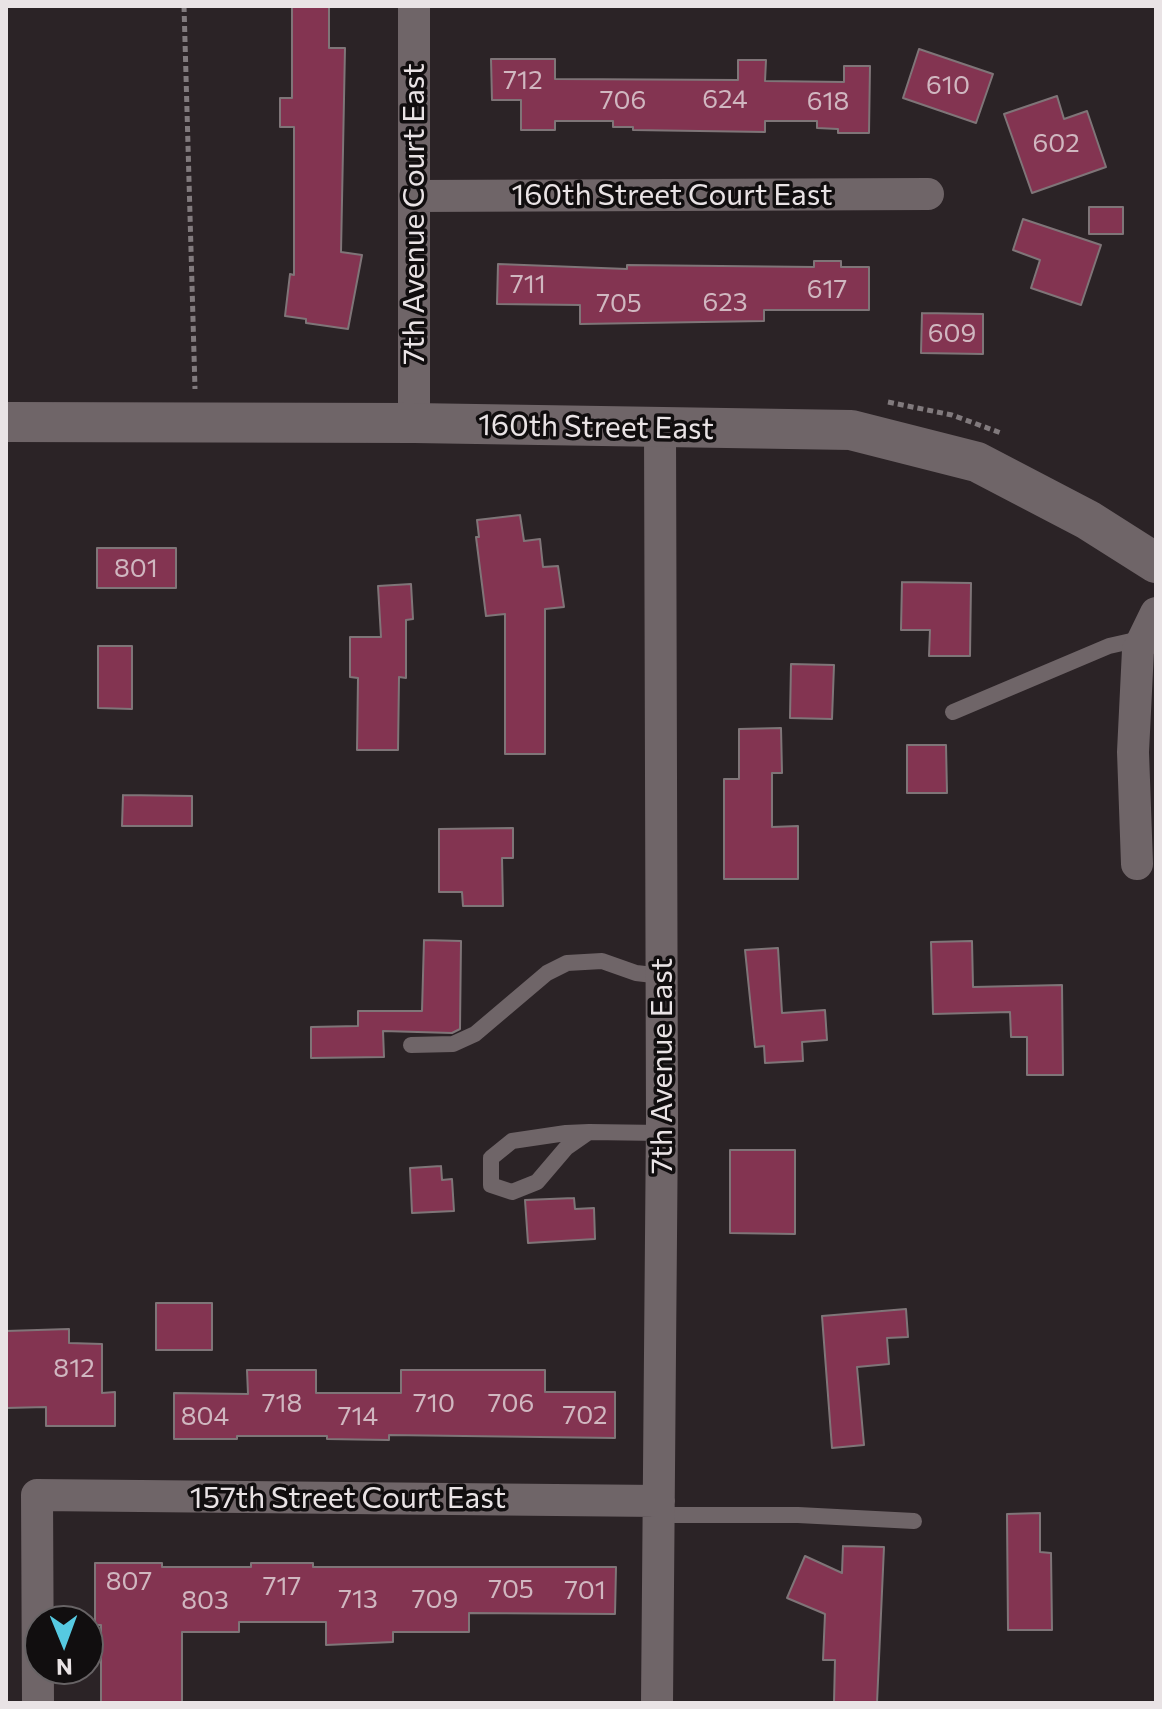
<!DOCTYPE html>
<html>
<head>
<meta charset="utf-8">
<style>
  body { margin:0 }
  #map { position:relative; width:1162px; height:1709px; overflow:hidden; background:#2b2326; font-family:Commissioner,sans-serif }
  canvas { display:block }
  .frame { position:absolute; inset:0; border:8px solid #e9e3e5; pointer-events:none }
  .north { position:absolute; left:24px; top:1605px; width:80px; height:80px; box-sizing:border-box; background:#110e0f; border:2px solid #676365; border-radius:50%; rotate:179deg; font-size:22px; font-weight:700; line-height:32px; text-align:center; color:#e9e3e5 }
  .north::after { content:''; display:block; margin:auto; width:28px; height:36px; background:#56c9e1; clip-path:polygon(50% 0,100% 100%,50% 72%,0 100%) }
</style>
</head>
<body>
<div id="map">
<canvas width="1162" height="1709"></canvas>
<div class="frame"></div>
<div class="north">N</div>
</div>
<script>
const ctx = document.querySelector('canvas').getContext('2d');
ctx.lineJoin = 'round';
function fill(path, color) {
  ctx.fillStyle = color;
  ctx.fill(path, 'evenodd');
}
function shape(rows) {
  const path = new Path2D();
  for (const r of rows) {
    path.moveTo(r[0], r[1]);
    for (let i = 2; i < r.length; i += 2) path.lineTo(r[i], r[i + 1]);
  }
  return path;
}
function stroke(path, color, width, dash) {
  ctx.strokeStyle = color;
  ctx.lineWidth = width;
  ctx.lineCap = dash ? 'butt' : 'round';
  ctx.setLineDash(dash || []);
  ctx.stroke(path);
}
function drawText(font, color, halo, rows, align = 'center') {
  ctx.font = font + ' Commissioner,sans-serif';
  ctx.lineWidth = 7;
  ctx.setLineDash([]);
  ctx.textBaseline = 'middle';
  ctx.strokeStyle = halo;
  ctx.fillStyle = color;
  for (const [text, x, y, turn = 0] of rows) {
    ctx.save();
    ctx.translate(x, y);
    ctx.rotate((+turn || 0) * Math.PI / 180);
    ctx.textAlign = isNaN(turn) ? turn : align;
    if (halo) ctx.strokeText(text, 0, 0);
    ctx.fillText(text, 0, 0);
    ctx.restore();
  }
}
const building = shape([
  [292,6,329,6,329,48,345,48,341,252,362,255,348,329,306,323,306,319,285,316,290,274,294,275,294,127,280,127,280,98,292,98,292,6],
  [919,49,993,74,976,123,903,98,919,49],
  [491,59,555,59,555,79,738,80,738,60,766,60,765,81,844,82,844,66,870,66,869,133,838,133,838,129,817,128,817,121,765,121,765,132,633,130,633,127,613,127,613,121,555,121,555,130,521,130,521,100,492,100,491,59],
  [1057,96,1064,119,1087,111,1106,167,1032,193,1004,114,1057,96],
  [1089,207,1123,207,1123,234,1089,234,1089,207],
  [1023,219,1101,245,1081,305,1031,288,1040,260,1013,250,1023,219],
  [814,261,841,261,841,267,869,267,869,310,764,310,764,321,580,324,580,305,497,304,498,264,627,269,627,265,814,267,814,261],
  [922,313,983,314,983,354,921,353,922,313],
  [520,515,524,541,540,539,543,567,558,566,564,607,545,609,545,754,505,754,505,614,486,616,476,537,479,537,477,520,520,515],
  [97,548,176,548,176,588,97,588,97,548],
  [902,582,971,583,970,656,929,656,930,630,901,630,902,582],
  [411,584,413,619,406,620,406,678,399,677,398,750,357,750,358,678,350,677,350,637,381,637,378,586,411,584],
  [98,646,132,646,132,709,98,708,98,646],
  [791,664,834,665,832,719,790,718,791,664],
  [781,728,782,773,772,773,772,827,798,826,798,879,724,879,724,779,739,779,739,729,781,728],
  [907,745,946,745,947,793,907,793,907,745],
  [123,795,192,796,192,826,122,826,123,795],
  [513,828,513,858,502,858,503,906,463,906,462,892,439,892,439,829,513,828],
  [424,940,461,941,460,1029,452,1033,383,1031,384,1057,311,1058,311,1027,358,1026,358,1011,422,1011,424,940],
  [972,941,973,987,1062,985,1063,1075,1027,1075,1027,1037,1011,1037,1010,1012,933,1014,931,942,972,941],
  [778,948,782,1013,825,1010,827,1040,802,1042,803,1061,765,1063,764,1046,755,1047,745,950,778,948],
  [730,1150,795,1150,795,1234,730,1233,730,1150],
  [441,1166,442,1180,452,1179,454,1211,412,1213,410,1168,441,1166],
  [574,1198,575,1209,594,1208,595,1239,528,1243,525,1200,574,1198],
  [156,1303,212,1303,212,1350,156,1350,156,1303],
  [906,1309,908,1337,887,1338,889,1364,857,1367,864,1445,832,1448,822,1316,906,1309],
  [69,1329,69,1343,102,1344,102,1393,115,1392,115,1426,46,1426,46,1407,6,1408,6,1331,69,1329],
  [247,1370,316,1370,316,1393,401,1393,401,1370,545,1370,545,1392,615,1392,615,1438,389,1435,389,1440,327,1439,327,1436,237,1436,237,1439,174,1439,174,1393,248,1394,247,1370],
  [1040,1513,1040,1552,1051,1553,1052,1630,1008,1630,1007,1514,1040,1513],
  [843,1546,884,1547,877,1703,834,1703,835,1660,823,1660,825,1614,787,1598,805,1556,842,1573,843,1546],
  [95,1563,162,1563,162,1567,251,1567,251,1563,313,1563,313,1567,616,1567,615,1614,469,1613,469,1632,393,1632,393,1642,326,1645,326,1622,239,1622,239,1632,182,1632,182,1703,101,1703,101,1625,95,1625,95,1563]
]);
fill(building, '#833451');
stroke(building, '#7f7578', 2);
stroke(shape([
  [184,6,195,389],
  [888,402,952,415,1001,433]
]), '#817a7d', 5, [6, 4]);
stroke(shape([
  [953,712,1109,646,1140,639],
  [411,1045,453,1044,475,1034,547,973,567,963,602,961,636,973,662,976],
  [589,1132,566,1148,537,1182,512,1192,491,1185,491,1158,512,1141,566,1133,589,1132,662,1133],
  [659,1515,798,1515,914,1521]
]), '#6f6568', 16);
stroke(shape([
  [414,6,414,423],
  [415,196,928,194],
  [1137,864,1133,752,1138,650,1156,613],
  [38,1703,37,1495,659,1501],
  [657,1703,662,1120,660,429]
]), '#6f6568', 32);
stroke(shape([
  [6,422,414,423,851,430,977,462,1088,520,1156,563]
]), '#6f6568', 40);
drawText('26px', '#d0b7c0', null, [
  ["712",523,80],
  ["610",948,85],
  ["624",725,99],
  ["706",623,100],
  ["618",828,101],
  ["602",1056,143],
  ["711",528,284],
  ["617",827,289],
  ["623",725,302],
  ["705",619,303],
  ["609",952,333],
  ["801",136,568],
  ["812",74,1368],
  ["718",282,1403],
  ["710",434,1403],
  ["706",511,1403],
  ["702",585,1415],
  ["804",205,1416],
  ["714",358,1416],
  ["807",129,1581],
  ["717",282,1586],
  ["705",511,1589],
  ["701",585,1590],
  ["713",358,1599],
  ["709",435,1599],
  ["803",205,1600]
]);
drawText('30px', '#e9e3e5', '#110e0f', [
  ["160th Street Court East",672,195],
  ["7th Avenue Court East",414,214,-90],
  ["160th Street East",596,427,1],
  ["7th Avenue East",662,1066,-90],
  ["157th Street Court East",348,1498]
]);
</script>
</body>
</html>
